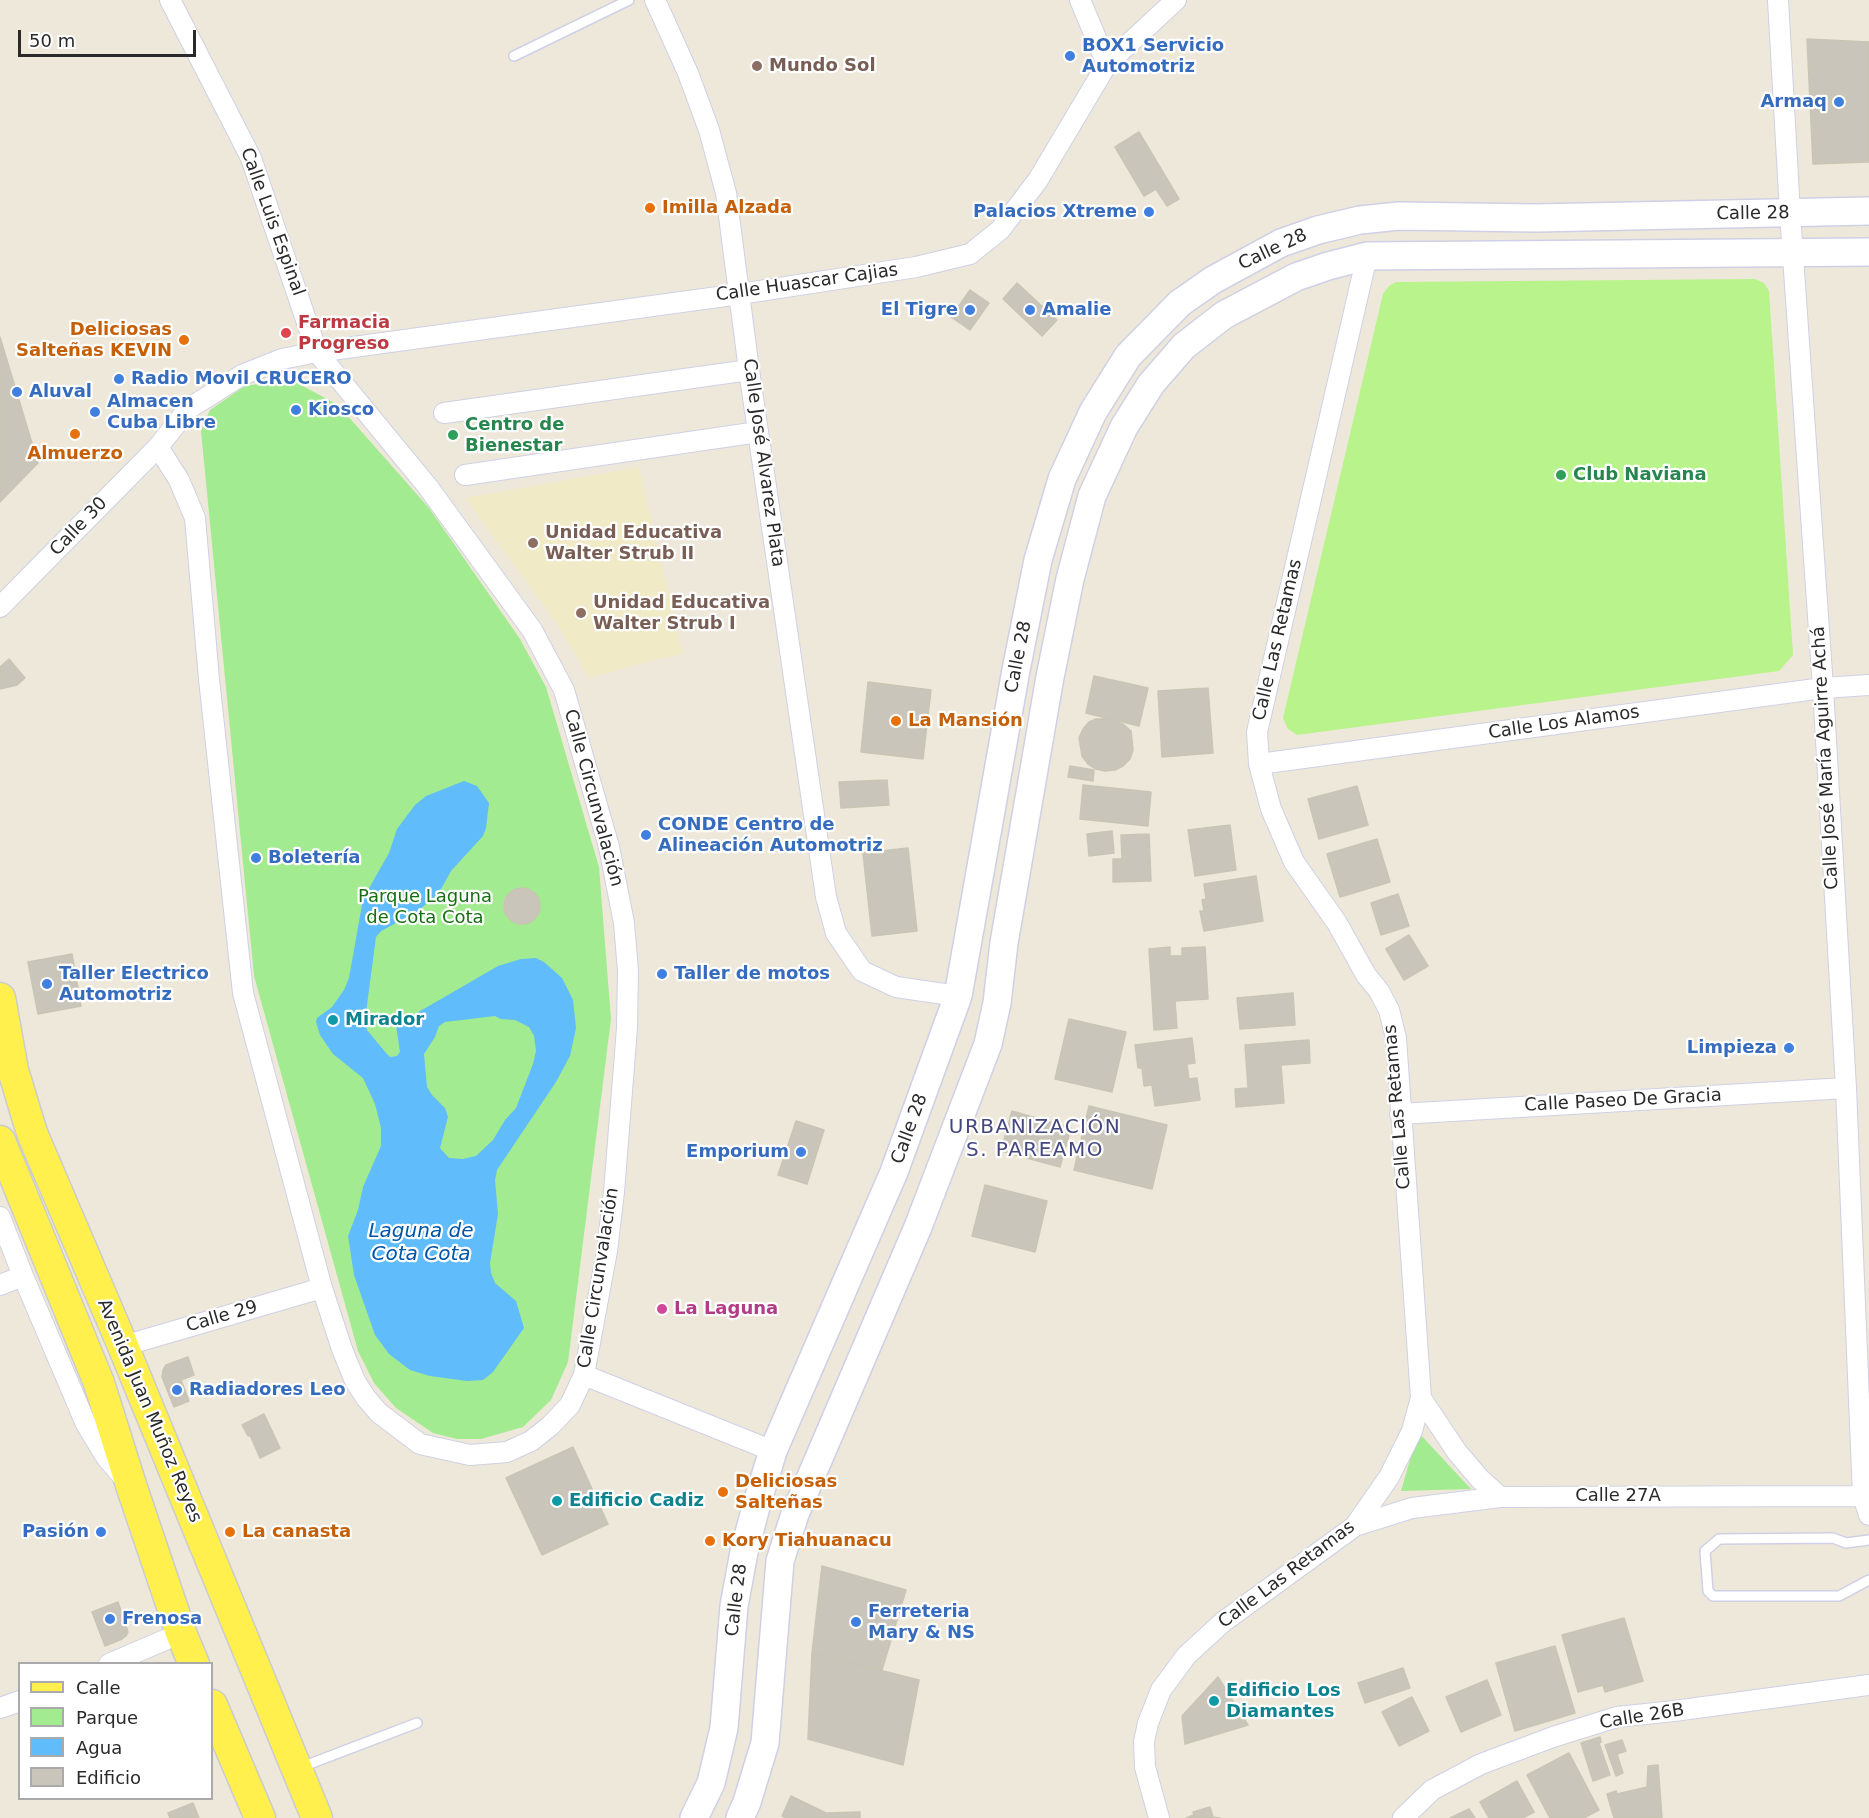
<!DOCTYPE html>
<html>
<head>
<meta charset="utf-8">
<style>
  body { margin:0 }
  #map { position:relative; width:1869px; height:1818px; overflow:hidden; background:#eee8da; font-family:"DejaVu Sans",sans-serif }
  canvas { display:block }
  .legend { position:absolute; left:18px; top:1662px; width:195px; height:138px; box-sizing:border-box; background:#fff; border:2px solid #aaa; margin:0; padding:8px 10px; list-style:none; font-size:18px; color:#2a2a2a }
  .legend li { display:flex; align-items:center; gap:12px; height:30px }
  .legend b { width:30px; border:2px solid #aaa }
  .scale { position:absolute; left:18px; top:30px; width:178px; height:27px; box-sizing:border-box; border:3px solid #2a2a2a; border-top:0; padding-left:8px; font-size:18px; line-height:21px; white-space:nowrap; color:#2a2a2a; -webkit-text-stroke:4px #fff; paint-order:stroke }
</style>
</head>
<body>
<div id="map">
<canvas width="1869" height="1818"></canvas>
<ul class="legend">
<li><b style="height:8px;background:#fff04e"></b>Calle</li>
<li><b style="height:16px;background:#a2eb90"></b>Parque</li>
<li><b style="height:16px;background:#61bcfc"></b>Agua</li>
<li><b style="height:16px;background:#c9c5ba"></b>Edificio</li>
</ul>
<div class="scale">50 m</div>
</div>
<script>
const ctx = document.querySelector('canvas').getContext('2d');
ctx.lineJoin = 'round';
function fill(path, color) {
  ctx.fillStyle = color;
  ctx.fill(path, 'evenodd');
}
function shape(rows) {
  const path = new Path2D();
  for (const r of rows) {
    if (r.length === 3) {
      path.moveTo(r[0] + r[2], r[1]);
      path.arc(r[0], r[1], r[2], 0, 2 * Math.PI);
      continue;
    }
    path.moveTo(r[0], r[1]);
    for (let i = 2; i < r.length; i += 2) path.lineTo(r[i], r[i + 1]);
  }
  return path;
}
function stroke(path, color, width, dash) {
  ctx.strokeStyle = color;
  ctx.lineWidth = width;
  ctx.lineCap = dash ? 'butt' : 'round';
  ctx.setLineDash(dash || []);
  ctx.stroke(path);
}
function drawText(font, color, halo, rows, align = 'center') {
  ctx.font = font + ' "DejaVu Sans",sans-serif';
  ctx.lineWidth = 4.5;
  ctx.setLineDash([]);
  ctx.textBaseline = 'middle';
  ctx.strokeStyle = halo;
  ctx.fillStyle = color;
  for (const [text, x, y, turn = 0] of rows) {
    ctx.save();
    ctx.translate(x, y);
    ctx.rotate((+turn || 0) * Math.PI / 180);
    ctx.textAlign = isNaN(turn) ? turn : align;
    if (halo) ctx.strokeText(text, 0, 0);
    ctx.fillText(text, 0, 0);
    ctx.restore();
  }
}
fill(shape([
  [639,467,683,654,650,661,589,678,556,622,465,498]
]), '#f1eac7');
fill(shape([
  [290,379,338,405,429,508,520,639,546,687,599,867,611,1019,568,1362,551,1400,523,1427,481,1439,457,1439,433,1433,396,1408,374,1383,358,1351,254,976,201,431,210,410,245,386],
  [1418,1432,1471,1489,1401,1491]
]), '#a2eb90');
fill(shape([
  [1755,279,1764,283,1769,291,1793,655,1779,671,1297,735,1288,729,1283,718,1383,294,1389,286,1396,282]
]), '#b8f38b');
fill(shape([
  [464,781,477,786,489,803,486,828,483,836,451,871,440,891,433,898,417,912,381,931,376,937,365,1020,367,1030,386,1053,390,1057,397,1056,400,1052,396,1025,498,966,521,959,536,958,544,962,562,978,573,1000,576,1028,570,1056,556,1082,497,1170,495,1180,498,1214,490,1263,491,1273,495,1283,516,1301,524,1328,493,1372,483,1380,467,1381,430,1376,410,1370,389,1354,375,1335,354,1275,348,1236,358,1210,363,1187,381,1146,381,1128,375,1104,363,1078,333,1054,320,1035,316,1022,317,1018,332,1007,344,990,349,978,363,899,389,853,397,829,415,805,426,796],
  [495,1016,501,1019,515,1020,529,1027,534,1036,536,1051,533,1064,516,1108,505,1120,493,1140,476,1156,463,1159,449,1158,440,1148,448,1117,445,1108,432,1095,427,1087,424,1054,435,1037,439,1026,445,1022]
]), '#61bcfc');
const building = shape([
  [1807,39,1869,42,1869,162,1813,164,1807,39],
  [1139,132,1179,199,1167,206,1156,189,1144,196,1115,147,1139,132],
  [1017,283,1057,320,1042,336,1003,299,1017,283],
  [970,290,989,303,970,330,951,317,970,290],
  [0,337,38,463,0,502,0,337],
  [9,659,25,678,17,685,0,689,0,667,9,659],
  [1094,676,1148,688,1139,726,1086,713,1094,676],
  [868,682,931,690,923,759,861,752,868,682],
  [1208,688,1213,753,1162,757,1158,691,1208,688],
  [1096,719,1105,719,1123,724,1131,731,1133,750,1130,759,1123,766,1115,770,1105,771,1096,769,1088,764,1082,756,1079,738,1083,729,1089,722,1096,719],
  [1070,766,1094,770,1093,781,1068,777,1070,766],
  [887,780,889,805,841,808,839,782,887,780],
  [1083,785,1151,792,1148,826,1080,819,1083,785],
  [1357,786,1368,825,1319,839,1308,799,1357,786],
  [1230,825,1236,870,1195,876,1188,830,1230,825],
  [1112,831,1114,853,1089,856,1087,834,1112,831],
  [1149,834,1151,881,1113,882,1113,859,1122,859,1121,835,1149,834],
  [1377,839,1390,882,1340,897,1327,854,1377,839],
  [908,848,917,931,872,936,863,853,908,848],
  [1256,876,1263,921,1204,931,1200,911,1204,911,1202,900,1206,899,1204,884,1256,876],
  [522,906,18],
  [1398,894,1409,926,1381,935,1371,903,1398,894],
  [1409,935,1428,966,1404,980,1386,949,1409,935],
  [1170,947,1170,956,1182,956,1182,948,1205,947,1208,999,1175,1001,1177,1028,1154,1030,1149,949,1170,947],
  [72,954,81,1006,38,1014,28,962,72,954],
  [1293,993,1295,1025,1240,1029,1237,998,1293,993],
  [1069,1019,1126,1032,1112,1092,1055,1079,1069,1019],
  [1192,1038,1195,1063,1187,1064,1189,1079,1197,1078,1200,1100,1155,1106,1152,1085,1144,1086,1142,1068,1138,1068,1135,1045,1192,1038],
  [1309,1040,1310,1063,1281,1065,1284,1103,1236,1107,1235,1089,1248,1088,1245,1045,1309,1040],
  [1089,1106,1167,1125,1152,1189,1074,1170,1089,1106],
  [1012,1111,1071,1128,1060,1167,1001,1151,1012,1111],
  [796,1121,824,1130,807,1184,778,1175,796,1121],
  [985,1185,1047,1201,1035,1252,972,1236,985,1185],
  [188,1357,194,1375,181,1380,189,1401,174,1407,162,1377,163,1370,166,1365,188,1357],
  [264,1414,280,1448,260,1458,250,1435,248,1436,242,1425,264,1414],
  [573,1447,608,1524,542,1555,506,1478,573,1447],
  [822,1566,906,1590,882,1670,812,1653,822,1566],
  [118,1602,128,1632,126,1636,122,1639,105,1646,92,1612,118,1602],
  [1624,1618,1643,1681,1605,1692,1603,1685,1578,1692,1562,1635,1624,1618],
  [1555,1646,1575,1713,1515,1731,1496,1663,1555,1646],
  [812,1653,919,1680,903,1765,808,1739,812,1653],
  [1403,1668,1410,1688,1365,1703,1358,1683,1403,1668],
  [1218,1677,1248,1725,1185,1744,1182,1716,1218,1677],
  [1487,1680,1501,1715,1461,1732,1446,1697,1487,1680],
  [1412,1697,1429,1731,1399,1746,1382,1712,1412,1697],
  [1600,1737,1601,1742,1599,1743,1610,1775,1593,1781,1581,1743,1600,1737],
  [1622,1740,1626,1751,1617,1754,1623,1773,1616,1776,1605,1745,1622,1740],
  [1569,1753,1599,1810,1584,1818,1550,1818,1527,1775,1569,1753],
  [1658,1765,1662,1818,1614,1818,1607,1794,1616,1791,1617,1794,1647,1787,1648,1766,1658,1765],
  [1517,1781,1534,1812,1523,1818,1489,1818,1480,1802,1517,1781],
  [791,1796,826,1813,860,1812,860,1818,786,1818,782,1816,791,1796],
  [193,1803,199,1818,170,1818,168,1813,193,1803],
  [1210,1807,1213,1817,1220,1818,1186,1818,1194,1815,1193,1812,1210,1807],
  [1469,1809,1475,1818,1450,1818,1469,1809]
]);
fill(building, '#c9c5ba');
stroke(building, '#c9c5b4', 1.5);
const lane = shape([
  [514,56,629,0],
  [1869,1540,1846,1543,1833,1538,1719,1539,1705,1551,1708,1591,1713,1596,1839,1596,1869,1580],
  [299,1768,417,1723]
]);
const street = shape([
  [655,0,688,73,709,130,726,193,749,370,826,897,836,933,862,971,896,987,958,996],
  [1080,0,1107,64],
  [1778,0,1790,213,1823,688,1846,1088,1863,1496,1869,1515],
  [444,413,749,370],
  [158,447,179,480,195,518,209,679,243,993,322,1288,342,1349,355,1381,366,1398,379,1413,420,1444,470,1455,507,1452,531,1441,550,1426,570,1405,584,1375,607,1251,614,1192,627,1028,628,971,624,923,609,847,564,690,532,630,428,487,317,352,251,158,170,0],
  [465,475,758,432],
  [0,607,158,447,188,409,242,375,282,359,317,352,740,294,916,267,970,254,1000,230,1038,180,1107,64,1176,0],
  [1259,764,1823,688,1869,685],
  [1400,1114,1846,1088],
  [0,1217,23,1276,86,1424,106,1457,123,1477],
  [0,1285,23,1276],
  [123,1346,322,1288],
  [584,1375,773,1451],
  [1421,1398,1457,1452,1480,1479,1500,1497,1863,1496],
  [1355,1526,1412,1508,1500,1497],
  [109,1664,181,1633],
  [0,1708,20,1701],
  [1159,1818,1145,1767,1144,1742,1148,1723,1161,1690,1186,1656,1223,1622,1355,1526,1389,1477,1412,1431,1421,1398,1396,1038,1389,1010,1379,991,1366,975,1337,923,1294,862,1271,809,1259,764,1257,732,1367,256],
  [1403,1818,1432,1790,1481,1764,1553,1737,1617,1717,1674,1711,1869,1685]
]);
const secondary = shape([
  [694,1818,711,1783,724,1728,734,1606,744,1552,757,1503,773,1451,894,1172,958,996,1016,670,1038,560,1062,479,1093,412,1128,356,1180,303,1213,280,1281,243,1318,230,1360,220,1399,216,1536,218,1869,211],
  [740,1818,747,1802,765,1743,780,1561,795,1514,918,1227,988,1044,997,1003,1004,943,1050,677,1070,579,1092,496,1124,427,1151,384,1184,346,1224,315,1296,277,1328,266,1367,256,1869,252]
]);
const primary = shape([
  [0,998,13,1070,32,1133,123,1346,317,1818],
  [0,1141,99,1383,132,1488,181,1633,194,1664],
  [212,1705,260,1818]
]);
stroke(lane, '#cfd0e5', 12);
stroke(street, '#cfd0e5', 22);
stroke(secondary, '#cfd0e5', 30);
stroke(primary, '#ccc', 33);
stroke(lane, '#fff', 9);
stroke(street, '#fff', 20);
stroke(secondary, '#fff', 27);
stroke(primary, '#fff04e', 30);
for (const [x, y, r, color] of [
  [1070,56,6,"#3f7fe0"],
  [757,66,6,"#8d6e63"],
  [1839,102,6,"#3f7fe0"],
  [650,208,6,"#e8710a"],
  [1149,212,6,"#3f7fe0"],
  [970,310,6,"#3f7fe0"],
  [1030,310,6,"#3f7fe0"],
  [286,333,6,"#e0444e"],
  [184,340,6,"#e8710a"],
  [119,379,6,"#3f7fe0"],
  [17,392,6,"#3f7fe0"],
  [296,410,6,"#3f7fe0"],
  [95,412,6,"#3f7fe0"],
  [75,434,6,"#e8710a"],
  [453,435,6,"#2e9e5b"],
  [1561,475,6,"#2e9e5b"],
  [533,543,6,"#8d6e63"],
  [581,613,6,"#8d6e63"],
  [896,721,6,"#e8710a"],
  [646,835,6,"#3f7fe0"],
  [256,858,6,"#3f7fe0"],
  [662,974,6,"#3f7fe0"],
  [47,984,6,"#3f7fe0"],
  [333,1020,6,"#0f9aa8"],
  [1789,1048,6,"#3f7fe0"],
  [801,1152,6,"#3f7fe0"],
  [662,1309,6,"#d1479c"],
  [177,1390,6,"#3f7fe0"],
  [723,1492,6,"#e8710a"],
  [557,1501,6,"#0f9aa8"],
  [101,1532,6,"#3f7fe0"],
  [230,1532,6,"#e8710a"],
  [710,1541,6,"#e8710a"],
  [110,1619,6,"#3f7fe0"],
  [856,1622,6,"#3f7fe0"],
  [1214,1701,6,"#0f9aa8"]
]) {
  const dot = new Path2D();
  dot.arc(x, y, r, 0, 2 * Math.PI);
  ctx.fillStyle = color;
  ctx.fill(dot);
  stroke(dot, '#fff', 2);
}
drawText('bold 18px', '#366cbe', '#fff', [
  ["BOX1 Servicio",1082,46],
  ["Automotriz",1082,67],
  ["Armaq",1827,102,"right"],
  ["Palacios Xtreme",1137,212,"right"],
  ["El Tigre",958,310,"right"],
  ["Amalie",1042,310],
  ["Radio Movil CRUCERO",131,379],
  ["Aluval",29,392],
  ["Almacen",107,402],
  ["Cuba Libre",107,423],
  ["Kiosco",308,410],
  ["CONDE Centro de",658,825],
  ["Alineación Automotriz",658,846],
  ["Boletería",268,858],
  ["Taller Electrico",59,974],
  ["Automotriz",59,995],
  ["Taller de motos",674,974],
  ["Limpieza",1777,1048,"right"],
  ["Emporium",789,1152,"right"],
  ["Radiadores Leo",189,1390],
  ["Pasión",89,1532,"right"],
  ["Ferreteria",868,1612],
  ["Mary & NS",868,1633],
  ["Frenosa",122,1619]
], 'left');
drawText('bold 18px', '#785e54', '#fff', [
  ["Mundo Sol",769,66],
  ["Unidad Educativa",545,533],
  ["Walter Strub II",545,554],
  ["Unidad Educativa",593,603],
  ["Walter Strub I",593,624]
], 'left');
drawText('bold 18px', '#c56008', '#fff', [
  ["Imilla Alzada",662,208],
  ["Deliciosas",172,330,"right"],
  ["Salteñas KEVIN",172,351,"right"],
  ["Almuerzo",75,454,"center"],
  ["La Mansión",908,721],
  ["Deliciosas",735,1482],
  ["Salteñas",735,1503],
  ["La canasta",242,1532],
  ["Kory Tiahuanacu",722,1541]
], 'left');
drawText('18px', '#2a2a2a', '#fff', [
  ["Calle 28",1753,214,-1],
  ["Calle Luis Espinal",272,222,70],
  ["Calle 28",1273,250,-25],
  ["Calle Huascar Cajias",807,283,-8],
  ["Calle José Alvarez Plata",763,463,82],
  ["Calle 30",79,527,-46],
  ["Calle Las Retamas",1278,640,-77],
  ["Calle 28",1019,657,-79],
  ["Calle Los Alamos",1564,723,-8],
  ["Calle José María Aguirre Achá",1826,758,-93],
  ["Calle Circunvalación",593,798,75],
  ["Calle Paseo De Gracia",1623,1101,-3],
  ["Calle Las Retamas",1398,1107,-95],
  ["Calle 28",910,1129,-70],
  ["Calle Circunvalación",599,1278,-81],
  ["Calle 29",222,1317,-16],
  ["Avenida Juan Muñoz Reyes",149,1411,67],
  ["Calle 27A",1618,1496],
  ["Calle Las Retamas",1287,1575,-37],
  ["Calle 28",737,1600,-83],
  ["Calle 26B",1642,1717,-9]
]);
drawText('bold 18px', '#be3a42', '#fff', [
  ["Farmacia",298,323],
  ["Progreso",298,344]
], 'left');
drawText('bold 18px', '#27864d', '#fff', [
  ["Centro de",465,425],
  ["Bienestar",465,446],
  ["Club Naviana",1573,475]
], 'left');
drawText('18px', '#176f12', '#fff', [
  ["Parque Laguna",425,897],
  ["de Cota Cota",425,918]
]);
drawText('bold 18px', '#0d838f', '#fff', [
  ["Mirador",345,1020],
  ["Edificio Cadiz",569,1501],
  ["Edificio Los",1226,1691],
  ["Diamantes",1226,1712]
], 'left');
drawText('bold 18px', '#b23c85', '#fff', [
  ["La Laguna",674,1309]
], 'left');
ctx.letterSpacing = '1.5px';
drawText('20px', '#454780', '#fff', [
  ["URBANIZACIÓN",1035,1128],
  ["S. PAREAMO",1035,1151]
]);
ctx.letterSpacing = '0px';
drawText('italic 20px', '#0056a8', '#fff', [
  ["Laguna de",421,1232],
  ["Cota Cota",421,1255]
]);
</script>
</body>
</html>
